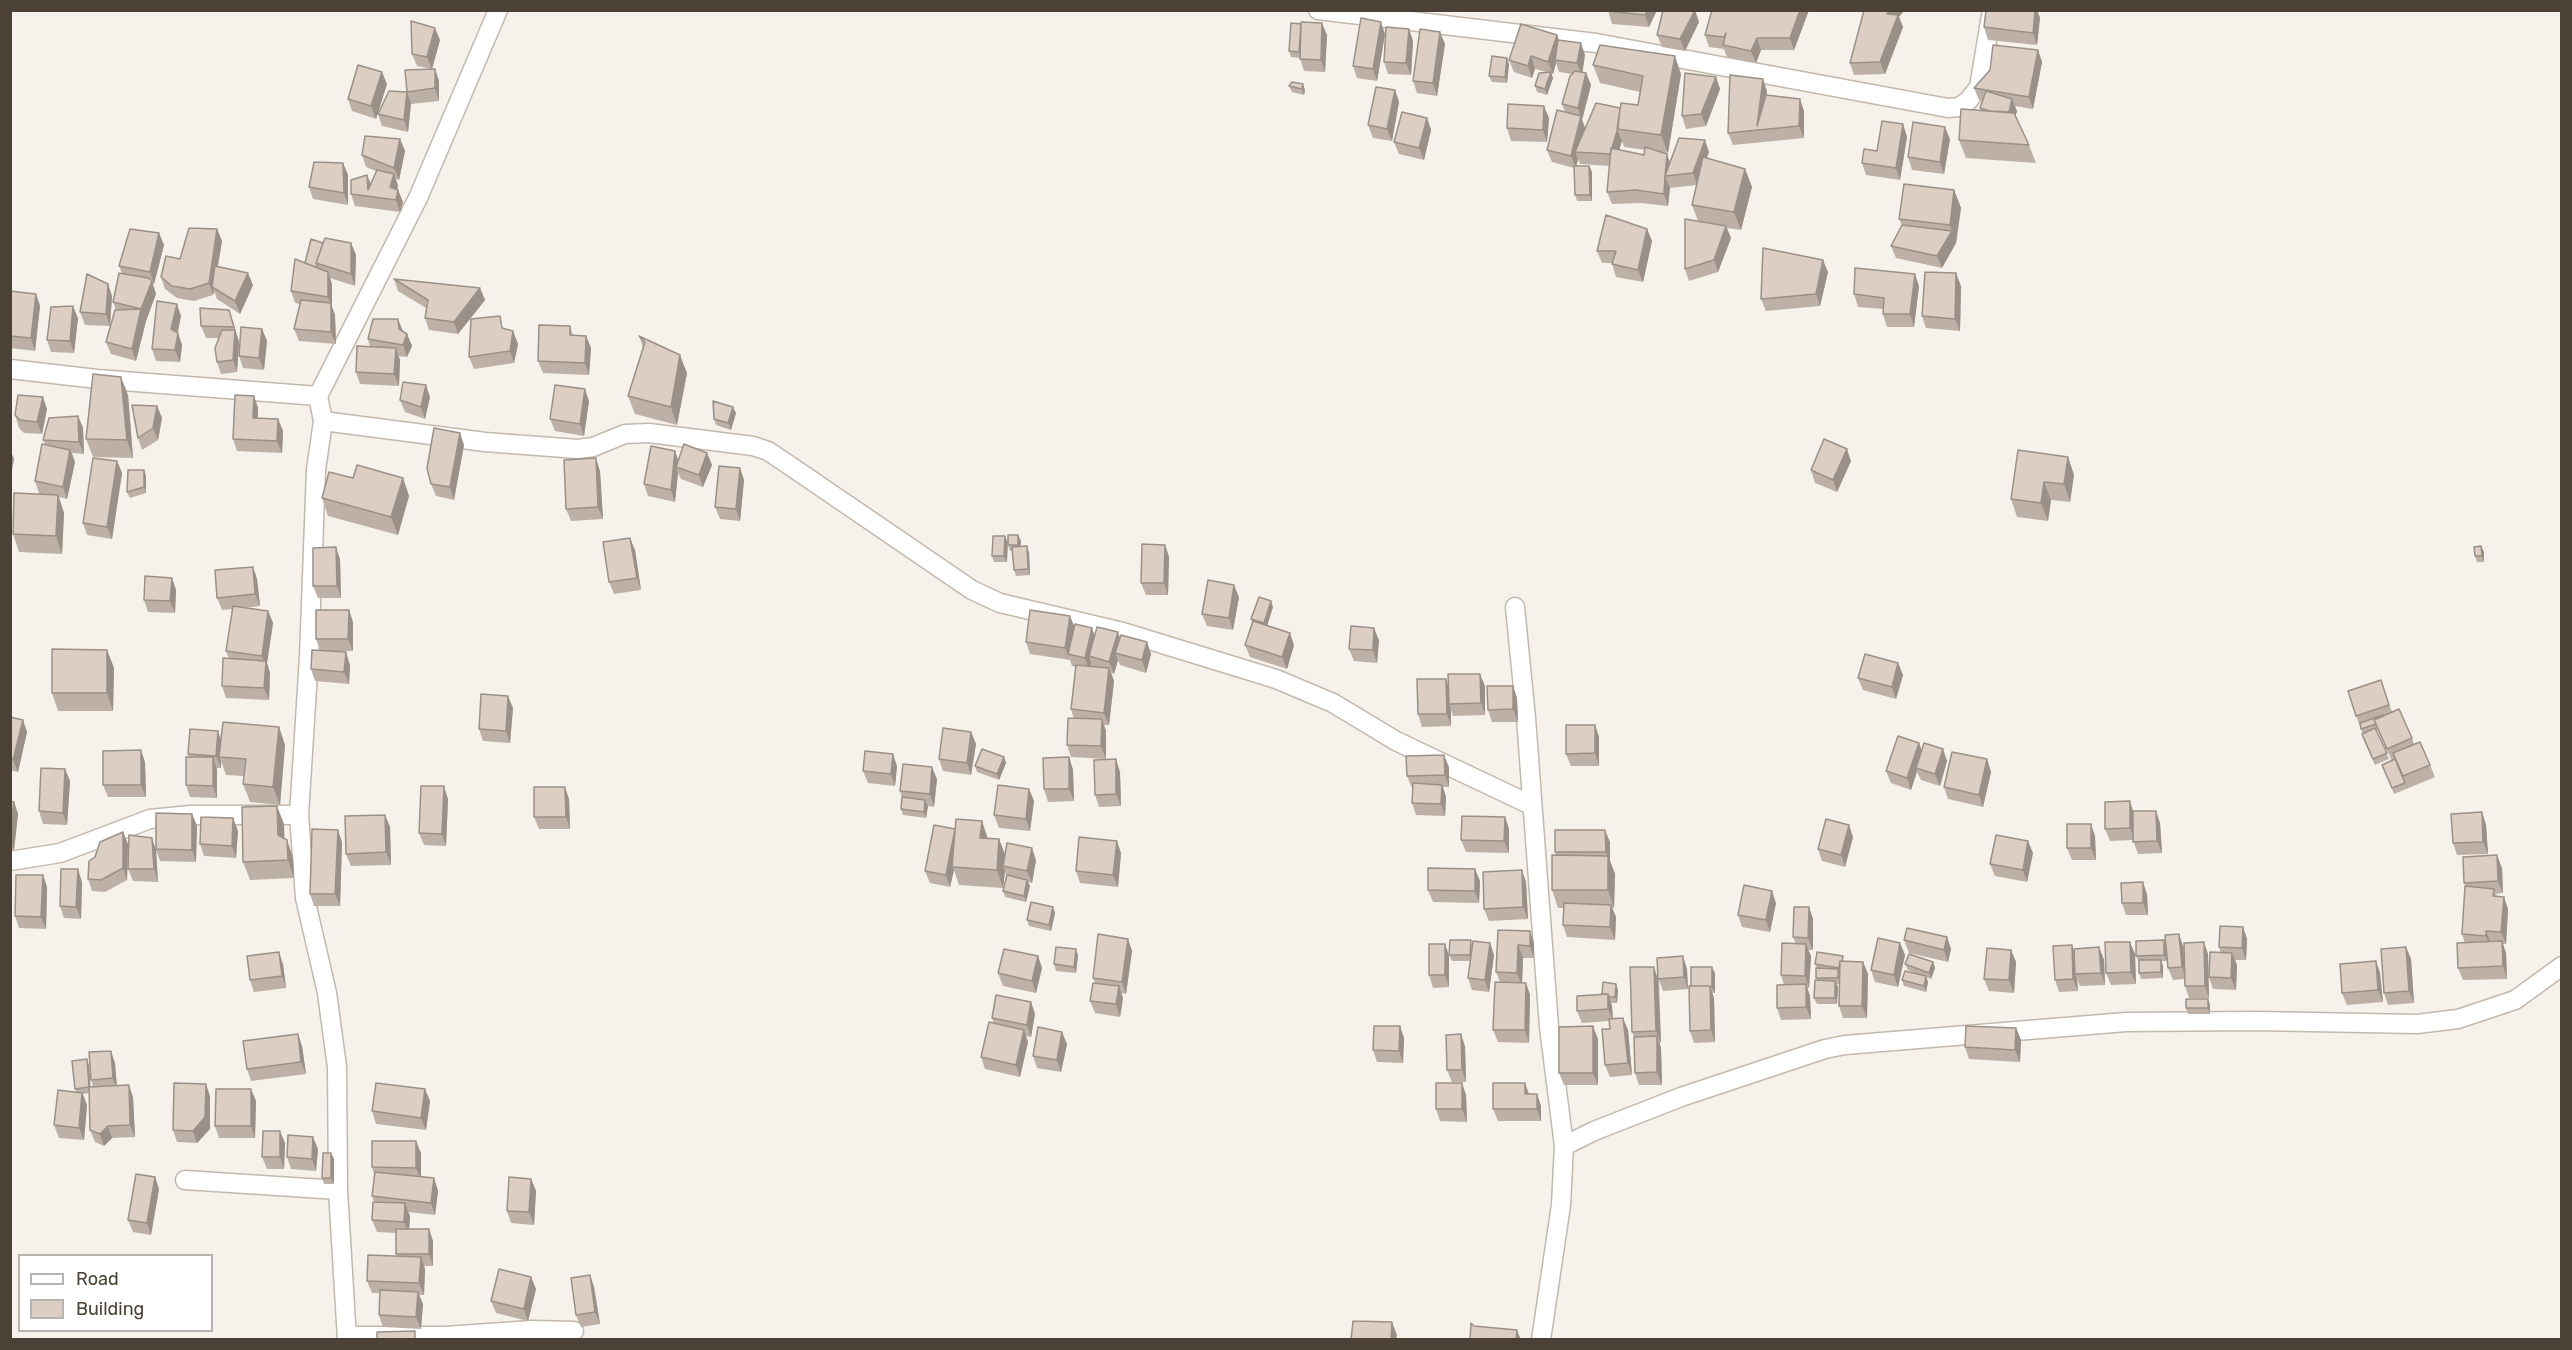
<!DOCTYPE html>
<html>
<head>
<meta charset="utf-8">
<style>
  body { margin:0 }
  #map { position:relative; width:2572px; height:1350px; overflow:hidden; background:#f6f1ea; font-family:Rubik,sans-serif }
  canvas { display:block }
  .frame { position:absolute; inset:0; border:12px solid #4c4137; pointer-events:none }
  .legend { position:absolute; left:18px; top:1254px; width:195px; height:78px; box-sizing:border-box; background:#fff; border:2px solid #b7b3af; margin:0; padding:8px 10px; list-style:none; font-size:18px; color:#4c4137 }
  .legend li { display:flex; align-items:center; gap:12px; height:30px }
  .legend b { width:30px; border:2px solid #b7b3af }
</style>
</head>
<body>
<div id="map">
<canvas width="2572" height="1350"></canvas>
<div class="frame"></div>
<ul class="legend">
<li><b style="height:8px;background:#fff"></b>Road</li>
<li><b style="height:16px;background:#dccec2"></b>Building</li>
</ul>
</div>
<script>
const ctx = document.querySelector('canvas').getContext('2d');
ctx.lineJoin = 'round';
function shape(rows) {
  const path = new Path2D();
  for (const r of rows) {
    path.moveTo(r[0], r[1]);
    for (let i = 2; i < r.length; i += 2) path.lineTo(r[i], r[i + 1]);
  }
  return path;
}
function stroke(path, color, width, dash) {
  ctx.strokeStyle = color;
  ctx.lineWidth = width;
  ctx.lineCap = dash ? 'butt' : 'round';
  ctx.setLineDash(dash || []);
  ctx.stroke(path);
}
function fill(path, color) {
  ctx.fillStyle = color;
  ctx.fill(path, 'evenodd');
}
const minor = shape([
  [1318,10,1596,43,1948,108,1959,107,1968,101,1979,87,1992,10],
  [10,369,97,379,318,396],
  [323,421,485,442,578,449,593,447,625,434,649,433,753,446,768,451,786,463,972,590,1000,603,1123,632,1276,679,1333,703,1396,741,1531,805],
  [1515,607,1526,718,1549,1027,1564,1146],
  [10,861,60,853,150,819,191,815,299,815],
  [185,1180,338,1190],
  [347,1336,445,1336,532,1330,574,1331],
  [347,1340,338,1190,337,1067,327,993,305,898,299,815,309,657,316,470,323,421,318,396,418,198,498,10],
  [1541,1340,1561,1205,1564,1146,1594,1131,1681,1097,1825,1049,1845,1045,2126,1022,2257,1021,2417,1024,2458,1019,2515,1000,2562,966]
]);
stroke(minor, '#c3b8ac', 21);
stroke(minor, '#fff', 18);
fill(shape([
  [1608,10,1657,10,1649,27,1612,24],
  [1712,10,1809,10,1794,50,1761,50,1756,63,1727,57,1724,49,1709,47,1705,35],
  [1986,10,2037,10,2040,18,2037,45,1988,40,1984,27],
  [1899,17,1903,27,1885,74,1854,75,1850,63],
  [1699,22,1685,51,1662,47,1657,35],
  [1409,29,1413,41,1411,75,1388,74,1384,62],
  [1385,34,1377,81,1357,78,1353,66],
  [1327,35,1325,72,1304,71,1300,58,1291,57,1289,51],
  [1557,35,1559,40,1585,55,1582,72,1586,73,1591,85,1582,120,1585,128,1584,131,1620,108,1638,105,1640,92,1600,83,1593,65,1681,74,1668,153,1661,152,1667,154,1670,163,1709,152,1707,158,1745,169,1752,187,1741,230,1727,228,1731,238,1718,272,1689,281,1685,269,1698,221,1692,205,1697,185,1670,188,1668,206,1641,203,1612,204,1607,192,1610,166,1580,164,1578,159,1576,166,1589,166,1592,172,1592,201,1577,201,1575,195,1574,168,1552,162,1547,150,1565,112,1562,104,1572,74,1559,72,1556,63,1553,74,1551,74,1553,78,1547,95,1537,92,1535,86,1547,72,1535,69,1532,78,1514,72,1509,60],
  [1622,141,1624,147,1645,150,1644,155,1619,150],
  [440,40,432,69,417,66,412,54],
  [1445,44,1437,96,1417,93,1413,81],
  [2038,50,2042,62,2033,109,2015,106,2017,111,2015,116,2029,145,2036,163,1966,158,1959,140,1981,111,1980,108,1983,101,1979,100,1974,88],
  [1509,64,1507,83,1492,82,1489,76],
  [435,69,439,81,439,101,411,104,407,92],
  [1716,77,1720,89,1706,126,1686,129,1682,116],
  [387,84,376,119,352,111,348,99],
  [1289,86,1305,90,1304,95,1292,92],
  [1395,90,1399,102,1392,141,1373,138,1368,125],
  [1767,91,1766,95,1804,111,1804,138,1733,145,1728,133],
  [407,92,411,104,408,132,382,126,378,114],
  [1427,118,1431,130,1424,160,1399,154,1394,142],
  [1549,118,1547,142,1511,141,1507,128],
  [1903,124,1907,137,1900,180,1866,175,1862,163,1877,151],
  [400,139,405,151,399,180,396,179,398,186,397,190,398,190,403,202,400,212,355,206,351,194,367,175,371,184,376,171,366,167,362,155],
  [1950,139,1944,174,1912,170,1908,157],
  [343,163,348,175,348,205,313,199,309,187],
  [1954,190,1961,208,1956,243,1942,268,1896,258,1891,246,1902,225,1899,219],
  [217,229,222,241,218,266,253,285,240,314,217,299,214,291,213,295,194,301,177,298,165,289,161,277,180,259],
  [1647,229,1652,241,1643,282,1616,277,1612,263,1602,263,1597,251],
  [159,233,164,245,154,284,152,283,156,294,146,321,136,361,111,354,106,342,116,310,113,302,122,273,119,266],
  [323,243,351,243,356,255,355,286,330,278,332,284,332,307,335,315,336,344,299,341,294,329,300,304,295,303,291,291,305,263],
  [1828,272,1820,306,1766,311,1761,299],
  [394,279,480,288,485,300,458,334,429,330,425,318,426,308,398,291],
  [108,284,112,296,110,326,85,325,80,312],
  [1919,286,1914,327,1887,327,1883,314,1883,309,1858,307,1854,294],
  [1961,286,1960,331,1926,328,1922,316],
  [10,291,36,294,40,306,35,351,10,348],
  [181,316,178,333,182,345,180,362,156,361,152,349],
  [78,318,74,353,51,352,47,340],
  [233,322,239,342,237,372,221,374,217,362,218,338,206,338,201,326],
  [570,326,573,335,586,336,591,348,589,375,543,373,538,361],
  [262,329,267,341,264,370,243,368,239,356],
  [504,329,518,344,514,363,474,369,469,357],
  [403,332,407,334,412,346,407,357,398,356,400,360,399,386,360,384,356,372,370,347,368,339],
  [639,336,687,373,677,425,635,414,628,396,643,347],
  [128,395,133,458,93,457,86,439],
  [254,396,258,408,258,418,278,419,283,431,282,453,237,451,233,439],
  [430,397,425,419,405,412,400,400],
  [589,401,584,436,555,431,550,419],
  [157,406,162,418,158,440,142,450,138,438],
  [47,409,42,434,24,433,19,428,15,415],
  [736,413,731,430,716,425,714,419],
  [78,416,83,428,84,454,72,453,75,462,67,499,59,497,64,513,62,554,19,552,13,534,39,493,35,481,45,444,43,440],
  [464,445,454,500,436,496,431,484],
  [675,451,678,460,707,453,712,465,703,487,681,479,678,473,675,502,648,496,644,484],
  [2068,457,2074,475,2070,502,2051,500,2048,521,2017,517,2011,499],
  [117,461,122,473,112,539,87,535,83,523],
  [1851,461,1837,492,1815,483,1811,470],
  [740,468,744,480,740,521,720,519,715,507],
  [144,470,146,476,146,493,130,498,127,492],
  [600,471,603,519,571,521,566,509],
  [353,478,403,478,409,496,398,535,328,516,322,498],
  [1018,535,1021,541,1020,547,1029,552,1030,575,1016,576,1014,570,1012,551,1010,551,1008,545],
  [1005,536,1007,562,994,562,992,556],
  [1165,545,1169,557,1168,595,1146,595,1141,583],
  [2481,546,2484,552,2484,562,2477,562,2475,556],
  [635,550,641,590,614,594,609,582],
  [340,559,341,598,318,598,313,586],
  [253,567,257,579,260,606,244,608,268,611,273,623,267,663,270,673,269,700,226,698,222,686,229,659,226,651,232,609,222,610,217,598],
  [172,578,176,590,175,613,148,612,144,600],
  [1239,597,1233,630,1207,626,1202,614],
  [1273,607,1267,626,1294,645,1287,669,1250,657,1245,645,1252,622,1251,619],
  [353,622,353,651,331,651,350,665,349,684,315,681,311,669,320,650,316,639],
  [1074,627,1092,628,1094,635,1118,632,1120,638,1147,642,1151,654,1146,673,1120,665,1118,660,1114,674,1111,673,1114,681,1109,725,1104,725,1106,731,1106,759,1071,757,1067,745,1074,719,1071,709,1076,667,1072,666,1070,660,1030,654,1026,642],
  [1379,640,1377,663,1354,661,1349,649],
  [107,650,114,668,113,711,58,711,52,693],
  [1898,663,1903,675,1896,699,1863,690,1858,678],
  [1446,679,1448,685,1485,686,1485,715,1453,716,1451,709,1451,726,1422,727,1418,714],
  [1513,686,1517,698,1518,722,1492,722,1488,710],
  [2385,693,2392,712,2412,738,2414,744,2430,765,2435,777,2394,794,2382,765,2392,761,2378,730,2376,731,2389,759,2375,765,2364,741,2362,734,2363,734,2356,716],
  [513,708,510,743,483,741,479,729],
  [10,717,23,720,27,732,18,772,10,770],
  [1595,725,1599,737,1599,766,1571,766,1566,754],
  [279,727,285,745,280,805,250,802,243,784,244,776,226,775,221,761,221,768,217,768,217,798,190,797,186,785,189,757,188,754,218,731,221,740],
  [971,732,976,744,971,775,943,771,939,759],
  [1919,743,1922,751,1943,749,1947,761,1940,786,1921,780,1917,772,1911,790,1891,783,1886,771],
  [1004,757,1006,763,999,780,977,772,975,766],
  [1069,757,1073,770,1074,801,1048,802,1044,789],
  [1987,759,1991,772,1983,807,1948,799,1944,787],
  [145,762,146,797,108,797,103,785],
  [897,766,895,786,868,783,863,771],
  [1449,767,1449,787,1443,787,1446,797,1445,816,1416,815,1412,803,1412,788,1407,776],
  [65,769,70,781,67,825,43,824,39,811],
  [1120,772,1121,806,1099,807,1095,795],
  [937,779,934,807,928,806,926,818,903,815,901,809,902,797,900,791],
  [1029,789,1034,801,1030,831,999,828,994,815],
  [448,799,446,846,424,845,419,833],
  [569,799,570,829,539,829,534,817],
  [10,801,14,802,18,814,14,850,10,849],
  [2133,811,2160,823,2162,853,2138,854,2133,840,2110,841,2105,829],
  [2482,812,2486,825,2488,854,2457,855,2453,843],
  [192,814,197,826,196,862,160,861,156,850,158,882,133,881,128,869,156,849],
  [385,815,390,827,391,865,351,866,346,854],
  [1505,817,1509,829,1509,853,1466,852,1461,840],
  [233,818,238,831,236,858,204,856,200,844],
  [284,824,284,838,287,840,293,858,294,878,250,880,243,862],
  [123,832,128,844,127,880,105,892,92,891,88,879],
  [2095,836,2096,860,2072,860,2067,848],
  [1853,837,1845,867,1822,861,1818,849],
  [988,838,999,839,1005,855,1036,860,1032,883,1028,882,1030,886,1026,902,1005,897,1003,891,1006,876,1005,871,1003,888,959,885,954,870,950,887,930,883,925,871],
  [342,842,340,906,314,906,310,894],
  [1610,842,1610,861,1615,874,1614,908,1612,908,1616,917,1615,940,1567,937,1563,925,1564,908,1558,908,1552,890,1556,855,1555,852],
  [1121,853,1118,887,1080,883,1076,871],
  [2033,853,2027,882,1995,876,1990,864],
  [2502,868,2503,893,2496,894,2497,897,2508,909,2506,944,2503,944,2506,953,2507,979,2463,980,2458,968,2465,943,2462,934,2466,886,2464,883],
  [43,875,47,887,46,929,19,928,15,916],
  [1480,881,1479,903,1433,902,1428,890],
  [82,882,81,919,64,918,60,906],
  [1526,882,1528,919,1489,921,1484,909],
  [2147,894,2148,915,2126,915,2122,903],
  [1776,903,1770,932,1742,927,1738,915],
  [1809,907,1813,919,1813,950,1808,950,1811,956,1809,988,1807,988,1810,996,1811,1019,1781,1020,1777,1008,1784,985,1781,975,1796,944,1793,937],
  [1055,913,1051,931,1029,926,1027,920],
  [2243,927,2247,939,2246,960,2235,960,2237,965,2236,990,2213,989,2209,977,2221,953,2219,947],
  [1530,931,1534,943,1534,958,1523,958,1522,983,1526,983,1530,995,1529,1043,1498,1042,1493,1030,1500,982,1496,972],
  [1947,937,1951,949,1948,962,1909,953,1904,940],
  [1128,939,1132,951,1126,994,1121,993,1123,998,1120,1017,1095,1013,1090,1001,1095,983,1093,978],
  [1490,943,1494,955,1489,992,1472,990,1468,978,1470,961,1452,961,1449,955,1472,945],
  [1900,943,1905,955,1898,987,1875,982,1871,970],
  [1445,944,1449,956,1449,987,1433,988,1429,975],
  [2183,946,2208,954,2209,998,2189,998,2185,986,2185,979,2173,980,2168,968],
  [2099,947,2104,960,2105,985,2080,986,2077,979,2078,991,2059,992,2055,980,2075,952],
  [2166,947,2167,961,2161,961,2163,966,2163,978,2141,979,2139,973,2139,962,2136,956],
  [2406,947,2411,959,2414,1003,2388,1005,2384,993],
  [2011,950,2016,962,2014,993,1989,991,1984,979],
  [2135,954,2136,984,2111,985,2106,973],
  [1078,955,1076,973,1056,971,1054,964],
  [1038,956,1042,968,1036,993,1003,986,998,973],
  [2376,961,2380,973,2383,1002,2347,1005,2342,993],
  [1845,962,1863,962,1868,974,1867,1018,1843,1018,1839,1006,1839,984,1836,984,1838,987,1837,1004,1817,1004,1814,998,1817,980,1816,978,1817,968,1815,964],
  [1933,962,1935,968,1931,979,1926,977,1928,982,1926,992,1904,986,1902,980,1920,975,1908,970,1905,964],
  [283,964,286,988,254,992,250,980],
  [1687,969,1688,989,1663,991,1659,980,1661,1043,1659,1043,1661,1048,1662,1085,1639,1085,1635,1073,1634,1037,1632,1032,1658,978],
  [1715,973,1715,993,1712,993,1714,998,1715,1042,1694,1043,1690,1031,1691,986],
  [1616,984,1618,990,1617,1003,1611,1003,1612,1006,1613,1019,1628,1030,1632,1075,1610,1077,1605,1065,1610,1029,1610,1021,1582,1023,1577,1011],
  [1031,1002,1035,1014,1031,1037,1026,1036,1028,1042,1020,1077,985,1069,981,1057,994,1024,992,1018],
  [2210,1005,2210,1014,2188,1014,2186,1008],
  [2016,1028,2021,1040,2020,1062,1969,1059,1965,1047],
  [1404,1038,1403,1063,1377,1062,1373,1050],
  [1598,1039,1598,1085,1564,1085,1559,1073],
  [1067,1044,1061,1072,1037,1068,1033,1056],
  [302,1046,306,1074,251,1081,247,1069],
  [1465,1046,1466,1082,1452,1082,1447,1070],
  [115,1063,117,1086,133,1097,135,1137,112,1138,104,1146,95,1142,90,1130,89,1093,83,1094,87,1105,84,1140,59,1138,54,1125,76,1092,75,1089,89,1065,90,1086,93,1086,91,1080],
  [1462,1083,1466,1095,1467,1122,1440,1121,1436,1109],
  [1525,1083,1529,1094,1537,1094,1541,1106,1541,1121,1498,1121,1493,1109],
  [425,1089,430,1101,426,1130,376,1124,372,1111],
  [210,1096,210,1129,197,1143,177,1142,173,1130],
  [256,1101,255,1138,219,1138,215,1126],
  [285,1143,284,1169,267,1169,262,1157],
  [318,1149,316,1171,291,1169,287,1157],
  [331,1153,334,1159,334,1184,324,1184,322,1178],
  [421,1153,421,1177,434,1178,438,1191,435,1215,408,1212,410,1216,409,1229,433,1241,433,1266,424,1266,425,1269,424,1295,419,1295,423,1304,421,1329,383,1327,379,1315,380,1293,372,1293,367,1281,397,1256,396,1233,377,1232,372,1220,374,1202,372,1196,374,1175,372,1167],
  [155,1177,159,1189,151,1235,133,1232,128,1220],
  [531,1179,536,1191,534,1225,511,1223,507,1211],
  [590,1275,594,1287,600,1324,581,1327,576,1315],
  [531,1277,536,1289,528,1321,496,1313,491,1301]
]), '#bdb1a7');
fill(shape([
  [1647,10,1657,10,1649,27,1645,15],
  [1695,10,1699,22,1685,51,1680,39],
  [1800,10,1809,10,1794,50,1790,38],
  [1890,10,1905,10,1899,17,1903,27,1885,74,1880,62,1887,14],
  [2035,10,2037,10,2040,18,2037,45,2033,33],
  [1381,22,1385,34,1377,81,1373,69],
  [1322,23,1327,35,1325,72,1321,60],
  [435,28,440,40,432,69,427,57],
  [1409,29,1413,41,1411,75,1406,63],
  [1440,32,1445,44,1437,96,1433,83],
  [1557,35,1561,47,1555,60,1556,63,1553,74,1548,62],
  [1757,38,1761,50,1756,63,1751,51],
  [1581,43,1585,55,1582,75,1577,63],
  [2038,50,2042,62,2033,109,2029,97],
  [1531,56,1535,69,1532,78,1528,66],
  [1675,56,1681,74,1668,153,1661,135],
  [1507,58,1509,64,1507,83,1505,77],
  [435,69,439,81,439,101,435,88],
  [382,72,387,84,376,119,371,106],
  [1551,72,1553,78,1547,95,1545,89],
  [1586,73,1591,85,1582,120,1578,108],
  [1716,77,1720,89,1706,126,1701,114],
  [1763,79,1767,91,1762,130,1757,126],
  [1303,84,1305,90,1304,95,1302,89],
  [1395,90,1399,102,1392,141,1387,129],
  [407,92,411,104,408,132,404,120],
  [1800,99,1804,111,1804,138,1799,126],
  [2012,99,2017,111,2012,128,2007,116],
  [1544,106,1549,118,1547,142,1543,130],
  [1581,116,1585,128,1579,152,1575,152,1578,159,1576,168,1571,156],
  [1427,118,1431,130,1424,160,1419,148],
  [1903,124,1907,137,1900,180,1896,168],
  [1945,127,1950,139,1944,174,1940,162],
  [1617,129,1622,141,1614,166,1610,154],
  [400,139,405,151,399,180,394,168],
  [1705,140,1709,152,1697,185,1693,173],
  [1667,154,1671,166,1665,176],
  [343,163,348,175,348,205,344,193],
  [1589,166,1592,172,1592,201,1590,195],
  [1745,169,1752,187,1741,230,1734,212],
  [394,174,398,186,394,199,390,187],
  [367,175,372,187,368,190],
  [1665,176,1670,188,1668,206,1664,194],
  [398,190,403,202,400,212,396,200],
  [1954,190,1961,208,1956,243,1942,268,1937,256,1952,231,1950,225],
  [1726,226,1731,238,1718,272,1714,260],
  [217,229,222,241,214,288,212,287,214,291,213,295,209,283],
  [1647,229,1652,241,1643,282,1638,270],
  [159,233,164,245,154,284,150,272],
  [351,243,356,255,355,286,351,274],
  [1823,260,1828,272,1820,306,1816,294],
  [328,272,332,284,332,307,335,315,336,344,331,332,331,306,328,297],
  [248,273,253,285,240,314,235,301],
  [1956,273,1961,286,1960,331,1955,319],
  [1915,274,1919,286,1914,327,1910,314],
  [152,281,156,294,146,321,136,361,132,349,141,309],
  [108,284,112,296,110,326,106,314],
  [480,288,485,300,458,334,454,322],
  [36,294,40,306,35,351,31,338],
  [177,304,181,316,175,341,171,329],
  [73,306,78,318,74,353,70,341],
  [229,310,239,342,237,372,233,360,235,331],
  [398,319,403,331,399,329],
  [262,329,267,341,264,370,259,358],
  [513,331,518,344,514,363,510,351],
  [178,333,182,345,180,362,175,350],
  [407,334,412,346,407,357,403,345],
  [586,336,591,348,589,375,585,363],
  [396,348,400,360,399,386,394,374],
  [680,355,687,373,677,425,671,407],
  [121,377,128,395,133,458,127,440],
  [426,385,430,397,425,419,421,407],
  [585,389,589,401,584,436,580,424],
  [254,396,258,408,257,430,253,418],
  [43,397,47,409,42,434,37,422],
  [157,406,162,418,158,440,153,428],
  [733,407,736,413,731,430,728,423],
  [78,416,83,428,84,454,79,442],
  [278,419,283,431,282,453,277,441],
  [460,433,464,445,454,500,450,487],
  [10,449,14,459,10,481],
  [1847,449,1851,461,1837,492,1833,480],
  [70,450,75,462,67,499,63,487],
  [675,451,679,463,676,467,678,473,675,502,671,490],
  [707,453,712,465,703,487,699,475],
  [2068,457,2074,475,2070,502,2064,484],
  [596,458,600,471,603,519,598,507],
  [117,461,122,473,112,539,107,527],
  [740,468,744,480,740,521,736,509],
  [144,470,146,476,146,493,144,487],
  [403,478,409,496,398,535,391,517],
  [2044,482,2051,500,2048,521,2041,503],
  [58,495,64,513,62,554,56,536],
  [1018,535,1021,541,1020,551,1018,545],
  [1005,536,1008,543,1007,562,1004,556],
  [630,538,635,550,641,590,637,578],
  [1165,545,1169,557,1168,595,1164,583],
  [1027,546,1029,552,1030,575,1028,569],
  [2481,546,2484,552,2484,562,2482,556],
  [336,547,340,559,341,598,337,586],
  [253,567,257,579,260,606,255,594],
  [172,578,176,590,175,613,170,601],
  [1234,585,1239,597,1233,630,1229,618],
  [1271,601,1273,607,1266,629,1264,623],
  [349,610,353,622,353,651,348,639],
  [268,611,273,623,267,663,270,673,269,700,264,688,266,667,262,656],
  [1070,616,1075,628,1068,654,1070,660,1065,648],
  [1092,628,1096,640,1089,656,1091,662,1089,670,1085,658],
  [1374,628,1379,640,1377,663,1373,650],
  [1118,632,1122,645,1115,653,1118,660,1114,674,1109,662],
  [1290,633,1294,645,1287,669,1282,657],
  [1147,642,1151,654,1146,673,1142,660],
  [107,650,114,668,113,711,107,693],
  [346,652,350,665,349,684,344,672],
  [1898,663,1903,675,1896,699,1892,687],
  [1109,668,1114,681,1109,725,1104,713],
  [1480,674,1485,686,1485,715,1481,703],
  [1446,679,1450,691,1449,704,1451,709,1451,726,1447,714],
  [1513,686,1517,698,1518,722,1513,709],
  [508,696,513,708,510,743,506,731],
  [1102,719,1106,731,1106,759,1101,746],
  [23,720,27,732,18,772,13,760],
  [1595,725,1599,737,1599,766,1595,753],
  [279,727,285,745,280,805,273,787],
  [218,731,222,743,219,757,221,761,221,768,216,756],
  [971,732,976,744,971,775,967,763],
  [1919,743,1923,755,1916,768,1917,771,1911,790,1907,778],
  [1943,749,1947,761,1940,786,1935,774],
  [141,750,145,762,146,797,141,785],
  [893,754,897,766,895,786,891,774],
  [1444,755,1449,767,1449,787,1445,775],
  [213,757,217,770,217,798,213,786],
  [1004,757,1006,763,999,780,997,774],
  [1069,757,1073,770,1074,801,1069,789],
  [1116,759,1120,772,1121,806,1116,794],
  [1987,759,1991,772,1983,807,1979,795],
  [932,767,937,779,934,807,930,794],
  [65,769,70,781,67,825,63,813],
  [1442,785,1446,797,1445,816,1441,804],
  [444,786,448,799,446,846,442,834],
  [565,787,569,799,570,829,566,817],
  [1029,789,1034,801,1030,831,1026,819],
  [925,800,928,806,926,818,924,812],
  [2130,801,2134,814,2135,840,2130,828],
  [14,802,18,814,14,850,10,842,10,827],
  [277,806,284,824,285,853,278,835],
  [2156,811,2160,823,2162,853,2157,841],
  [2482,812,2486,825,2488,854,2483,842],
  [192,814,197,826,196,862,192,850],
  [385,815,390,827,391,865,386,852],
  [1505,817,1509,829,1509,853,1504,841],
  [233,818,238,831,236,858,232,846],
  [982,821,988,839,980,838],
  [2091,824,2095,836,2096,860,2091,848],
  [1849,825,1853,837,1845,867,1841,855],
  [955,829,952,867,954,870,950,887,946,875],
  [338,830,342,842,340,906,335,894],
  [1605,830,1610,842,1610,861,1615,874,1614,908,1608,890,1608,859,1606,852],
  [123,832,128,844,127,880,123,868],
  [152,838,156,850,158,882,154,869],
  [999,839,1006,857,1003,866,1005,871,1003,888,997,870],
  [287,840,293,858,294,878,288,860],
  [1117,841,1121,853,1118,887,1113,875],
  [2028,841,2033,853,2027,882,2023,870],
  [1032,848,1036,860,1032,883,1027,871],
  [2497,855,2502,868,2503,893,2498,881],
  [78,869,82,882,81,919,76,907],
  [1475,869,1480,881,1479,903,1475,891],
  [1522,870,1526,882,1528,919,1523,907],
  [43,875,47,887,46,929,41,917],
  [1027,880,1030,886,1026,902,1024,896],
  [2143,882,2147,894,2148,915,2143,903],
  [1772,891,1776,903,1770,932,1766,920],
  [2504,897,2508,909,2506,944,2501,932],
  [1611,905,1616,917,1615,940,1610,927],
  [1053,907,1055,913,1051,931,1049,925],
  [1809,907,1813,919,1813,950,1808,938],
  [2243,927,2247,939,2246,960,2242,948],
  [1530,931,1534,943,1534,958,1530,946],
  [2486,931,2491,943,2490,948,2486,936],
  [2179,934,2183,946,2186,979,2182,967],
  [1947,937,1951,949,1948,962,1944,950],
  [1128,939,1132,951,1126,994,1122,982],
  [2164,940,2166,947,2167,961,2164,955],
  [2502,941,2506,953,2507,979,2503,966],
  [2130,942,2135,954,2136,984,2131,972],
  [2204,942,2208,954,2209,998,2205,986],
  [1490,943,1494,955,1489,992,1485,980],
  [1900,943,1905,955,1898,987,1894,975],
  [1445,944,1449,956,1449,987,1445,975],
  [1806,944,1811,956,1809,988,1805,976],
  [1518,945,1523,958,1522,985,1517,973],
  [2072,945,2076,957,2075,974,2077,979,2078,991,2073,979],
  [2099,947,2104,960,2105,985,2101,973],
  [2406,947,2411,959,2414,1003,2409,991],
  [1076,949,1078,955,1076,973,1074,967],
  [2011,950,2016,962,2014,993,2009,980],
  [279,952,283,964,286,988,282,976],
  [2232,953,2237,965,2236,990,2231,978],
  [1038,956,1042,968,1036,993,1032,981],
  [1683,956,1687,969,1688,989,1684,977],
  [2161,960,2163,966,2163,978,2161,972],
  [2376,961,2380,973,2383,1002,2378,990],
  [1863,962,1868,974,1867,1018,1862,1006],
  [1933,962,1935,968,1931,979,1929,973],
  [1654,967,1658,979,1661,1043,1656,1031],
  [1712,967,1715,973,1715,993,1712,987],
  [1926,976,1928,982,1926,992,1924,986],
  [1835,981,1838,987,1837,1004,1835,998],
  [1526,983,1530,995,1529,1043,1525,1030],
  [1616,984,1618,990,1617,1003,1615,997],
  [1806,984,1810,996,1811,1019,1806,1007],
  [1119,986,1123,998,1120,1017,1116,1004],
  [1710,986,1714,998,1715,1042,1711,1030],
  [1608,994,1612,1006,1613,1021,1608,1009],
  [2208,999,2210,1005,2210,1014,2208,1008],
  [1031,1002,1035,1014,1031,1037,1027,1025],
  [1623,1018,1628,1030,1632,1075,1628,1063],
  [1400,1026,1404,1038,1403,1063,1399,1051],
  [1593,1026,1598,1039,1598,1085,1593,1073],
  [2016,1028,2021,1040,2020,1062,2015,1050],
  [1024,1030,1028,1042,1020,1077,1016,1065],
  [1062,1032,1067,1044,1061,1072,1057,1060],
  [298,1034,302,1046,306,1074,301,1062],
  [1461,1034,1465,1046,1466,1082,1462,1070],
  [1657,1036,1661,1048,1662,1085,1657,1072],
  [111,1051,115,1063,117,1090,113,1078],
  [87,1059,89,1065,91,1093,89,1087],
  [1462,1083,1466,1095,1467,1122,1462,1109],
  [1525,1083,1529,1095,1525,1094],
  [206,1084,210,1096,210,1129,197,1143,193,1131],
  [129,1085,133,1097,135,1137,130,1125],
  [251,1089,256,1101,255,1138,251,1126],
  [425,1089,430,1101,426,1130,421,1118],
  [82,1093,87,1105,84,1140,79,1128],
  [1537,1094,1541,1106,1541,1121,1537,1109],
  [108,1126,112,1138,104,1146,100,1134],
  [280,1131,285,1143,284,1169,280,1157],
  [313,1137,318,1149,316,1171,312,1159],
  [416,1141,421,1153,421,1180,416,1168],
  [331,1153,334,1159,334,1184,331,1178],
  [155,1177,159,1189,151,1235,147,1223],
  [434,1178,438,1191,435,1215,431,1203],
  [531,1179,536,1191,534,1225,529,1212],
  [405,1203,410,1216,409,1234,404,1222],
  [429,1229,433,1241,433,1266,429,1254],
  [421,1257,425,1269,424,1295,419,1283],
  [590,1275,594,1287,600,1324,595,1312],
  [531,1277,536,1289,528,1321,524,1309],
  [418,1292,423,1304,421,1329,416,1317],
  [1392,1322,1397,1335,1396,1340,1391,1340],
  [1517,1330,1521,1340,1516,1340]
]), '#9a9088');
const building = shape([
  [1608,10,1647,10,1645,15,1608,11,1608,10],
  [1663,10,1695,10,1680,39,1657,35,1663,10],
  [1712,10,1800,10,1790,38,1757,38,1751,51,1723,45,1726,33,1724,37,1705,35,1712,10],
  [1864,10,1890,10,1887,14,1898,15,1880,62,1850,63,1864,10],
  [1986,10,2035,10,2033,33,1984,27,1986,10],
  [1361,18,1381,22,1373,69,1353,66,1361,18],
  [411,21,435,28,427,57,412,54,411,21],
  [1301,22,1322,23,1321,60,1300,59,1301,22],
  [1291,23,1301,24,1299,52,1289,51,1291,23],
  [1521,24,1557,35,1548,62,1531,56,1528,66,1509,60,1521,24],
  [1386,27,1409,29,1406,63,1384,62,1386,27],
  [1420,29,1440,32,1433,83,1413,81,1420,29],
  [1558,40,1581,43,1577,63,1555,60,1558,40],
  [1600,45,1675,56,1661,135,1617,129,1621,103,1638,105,1643,76,1593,65,1600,45],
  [1993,45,2038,50,2029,97,1974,88,1990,70,1993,45],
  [1492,56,1507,58,1505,77,1489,76,1492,56],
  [358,65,382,72,371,106,348,99,358,65],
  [435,69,435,88,407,92,405,70,435,69],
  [1575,71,1586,73,1578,108,1562,104,1570,76,1575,71],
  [1551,72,1545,89,1535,86,1539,73,1551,72],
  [1685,73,1716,77,1701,114,1682,116,1685,73],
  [1730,75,1763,79,1757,126,1766,95,1800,99,1799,126,1728,133,1730,75],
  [1292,82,1303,84,1302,89,1289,86,1292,82],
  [1376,87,1395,90,1387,129,1368,125,1376,87],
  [389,91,407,92,404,120,378,114,389,91],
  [1986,91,2012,99,2009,112,1990,111,1980,108,1986,91],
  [1596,103,1620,108,1618,128,1610,154,1575,152,1596,103],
  [1508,104,1544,106,1543,130,1507,128,1508,104],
  [1961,109,2014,113,2029,145,1959,140,1961,109],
  [1557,110,1581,116,1571,156,1547,150,1557,110],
  [1402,112,1427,118,1419,148,1394,142,1402,112],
  [1882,121,1903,124,1896,168,1862,163,1864,149,1877,151,1882,121],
  [1913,122,1945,127,1940,162,1908,157,1913,122],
  [365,136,400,139,394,168,362,155,365,136],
  [1679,138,1705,140,1693,173,1665,176,1664,194,1636,190,1607,192,1611,148,1644,155,1645,147,1667,154,1665,176,1679,138],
  [1703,157,1745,169,1734,212,1692,205,1703,157],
  [314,162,343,163,344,193,309,187,314,162],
  [1574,166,1589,166,1590,195,1575,195,1574,166],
  [377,170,394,174,390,187,398,190,396,200,351,194,351,180,367,175,368,190,377,170],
  [1904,184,1954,190,1950,225,1899,219,1904,184],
  [1606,215,1647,229,1638,270,1612,264,1616,251,1597,251,1606,215],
  [1685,219,1726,226,1714,260,1685,269,1685,219],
  [1902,225,1952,231,1937,256,1891,246,1902,225],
  [189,228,217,229,209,283,190,289,172,286,161,277,166,256,180,259,189,228],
  [130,229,159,233,150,272,119,266,130,229],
  [325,238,351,243,351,274,316,263,325,238],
  [311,239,323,243,316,263,318,268,305,263,311,239],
  [1763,248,1823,260,1816,294,1761,299,1763,248],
  [295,259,328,272,328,297,291,291,295,259],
  [215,266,248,273,235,301,212,287,215,266],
  [1855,268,1915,274,1910,314,1883,314,1884,298,1854,294,1855,268],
  [1925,272,1956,273,1955,319,1922,316,1925,272],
  [119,273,148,278,152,281,141,309,113,302,119,273],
  [87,274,108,284,106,314,80,312,87,274],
  [394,279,480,288,454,322,425,318,428,300,394,279],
  [10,291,36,294,31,338,10,336,10,291],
  [301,300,331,303,331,332,294,329,301,300],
  [157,301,177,304,171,329,178,333,175,350,152,349,157,301],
  [73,306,70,341,47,340,51,307,73,306],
  [200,308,229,310,234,327,201,326,200,308],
  [141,309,132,349,106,342,115,310,141,309],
  [500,316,502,328,513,331,510,351,469,357,471,319,500,316],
  [373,319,398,319,399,329,407,334,403,345,368,339,373,319],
  [539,325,570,326,570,335,586,336,585,363,538,361,539,325],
  [241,327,262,329,259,358,239,356,241,327],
  [222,330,235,330,233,360,217,362,215,348,222,330],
  [639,336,680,355,671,407,628,396,645,342,639,336],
  [357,346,396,348,394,374,356,372,357,346],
  [93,374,121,377,127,440,86,439,93,374],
  [403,382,426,385,421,407,400,400,403,382],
  [555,385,585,389,580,424,550,419,555,385],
  [18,395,43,397,37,422,20,420,15,415,18,395],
  [235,395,254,396,253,418,278,419,277,441,233,439,235,395],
  [713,401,733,407,728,423,714,419,713,401],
  [132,405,157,406,153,428,138,438,132,405],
  [78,416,79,442,43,440,49,418,78,416],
  [434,428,460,433,450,487,431,484,427,468,434,428],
  [1824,439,1847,449,1833,480,1811,470,1824,439],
  [42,444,70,450,63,487,35,481,42,444],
  [684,444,707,453,699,475,676,467,684,444],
  [651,446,675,451,671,490,644,484,651,446],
  [2018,450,2068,457,2064,484,2044,482,2041,503,2011,499,2018,450],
  [93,458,117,461,107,527,83,523,93,458],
  [596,458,598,507,566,509,564,460,596,458],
  [357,465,403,478,391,517,322,498,329,472,353,478,357,465],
  [719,466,740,468,736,509,715,507,719,466],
  [128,470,144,470,144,487,127,492,128,470],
  [14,493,58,495,56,536,13,534,14,493],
  [1008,535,1018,535,1018,545,1008,545,1008,535],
  [993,536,1005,536,1004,556,992,556,993,536],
  [630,538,637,578,609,582,603,542,630,538],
  [1142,544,1165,545,1164,583,1141,583,1142,544],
  [1027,546,1028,569,1014,570,1012,547,1027,546],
  [2481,546,2482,556,2475,556,2474,547,2481,546],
  [336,547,337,586,313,586,313,548,336,547],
  [253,567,255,594,217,598,215,570,253,567],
  [145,576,172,578,170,601,144,600,145,576],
  [1208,580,1234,585,1229,618,1202,614,1208,580],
  [1259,597,1271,601,1264,623,1251,619,1259,597],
  [233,606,268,611,262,656,226,651,233,606],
  [316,610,349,610,348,639,316,639,316,610],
  [1030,610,1070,616,1065,648,1026,642,1030,610],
  [1253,621,1290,633,1282,657,1245,645,1253,621],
  [1075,624,1092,628,1085,658,1068,654,1075,624],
  [1351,626,1374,628,1373,650,1349,649,1351,626],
  [1097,627,1118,632,1109,662,1089,656,1097,627],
  [1121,635,1147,642,1142,660,1115,653,1121,635],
  [52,649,107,650,107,693,52,693,52,649],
  [312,650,346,652,344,672,311,669,312,650],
  [1865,654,1898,663,1892,687,1858,678,1865,654],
  [223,658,266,661,264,688,222,686,223,658],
  [1076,665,1109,668,1104,713,1071,709,1076,665],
  [1448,674,1480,674,1481,703,1449,704,1448,674],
  [1417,679,1446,679,1447,714,1418,714,1417,679],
  [2381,680,2389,705,2356,716,2348,691,2381,680],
  [1487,686,1513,686,1513,709,1488,710,1487,686],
  [481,694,508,696,506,731,479,729,481,694],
  [2399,709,2412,738,2387,749,2374,720,2399,709],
  [2383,715,2374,720,2376,724,2361,729,2360,723,2383,715],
  [10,717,23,720,13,760,10,759,10,717],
  [1068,718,1102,719,1101,746,1067,745,1068,718],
  [223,722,279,727,273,787,243,784,246,759,219,757,223,722],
  [1566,725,1595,725,1595,753,1566,754,1566,725],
  [943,728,971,732,967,763,939,759,943,728],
  [2375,728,2387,753,2373,759,2362,734,2375,728],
  [190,729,218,731,216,756,188,754,190,729],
  [1898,736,1919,743,1907,778,1886,771,1898,736],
  [2420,742,2430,765,2403,776,2393,753,2420,742],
  [1924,743,1943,749,1935,774,1916,768,1924,743],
  [982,749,1004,757,997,774,975,766,982,749],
  [141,750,141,785,103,785,103,751,141,750],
  [865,751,893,754,891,774,863,771,865,751],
  [1952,752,1987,759,1979,795,1944,787,1952,752],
  [1444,755,1445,775,1407,776,1406,756,1444,755],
  [186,757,213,757,213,786,186,785,186,757],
  [1069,757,1069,789,1044,789,1043,758,1069,757],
  [1116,759,1116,794,1095,795,1094,760,1116,759],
  [2395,759,2405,783,2392,788,2382,765,2395,759],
  [903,764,932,767,930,794,900,791,903,764],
  [41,768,65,769,63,813,39,811,41,768],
  [1413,783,1442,785,1441,804,1412,803,1413,783],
  [998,785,1029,789,1026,819,994,815,998,785],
  [421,786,444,786,442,834,419,833,421,786],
  [534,787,565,787,566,817,534,817,534,787],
  [902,797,925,800,924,812,901,809,902,797],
  [10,801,14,802,10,827,10,801],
  [2130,801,2130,828,2105,829,2105,802,2130,801],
  [277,806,278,835,287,840,288,860,243,862,242,807,277,806],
  [2133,811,2156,811,2157,841,2133,842,2133,811],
  [2482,812,2483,842,2453,843,2451,814,2482,812],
  [156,813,192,814,192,850,156,849,156,813],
  [385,815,386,852,346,854,345,816,385,815],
  [1462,816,1505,817,1504,841,1461,840,1462,816],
  [201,817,233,818,232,846,200,844,201,817],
  [956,819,982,821,980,838,999,839,997,870,952,867,956,819],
  [1826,819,1849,825,1841,855,1818,849,1826,819],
  [2067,824,2091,824,2091,848,2067,848,2067,824],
  [934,825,955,829,946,875,925,871,934,825],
  [312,829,338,830,335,894,310,894,312,829],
  [1555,830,1605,830,1606,852,1555,852,1555,830],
  [123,832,123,868,101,880,88,879,89,861,95,857,100,842,123,832],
  [129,835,152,838,154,869,128,869,129,835],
  [1996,835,2028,841,2023,870,1990,864,1996,835],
  [1079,837,1117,841,1113,875,1076,871,1079,837],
  [1007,843,1032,848,1027,871,1003,866,1007,843],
  [1552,855,1608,856,1608,890,1552,890,1552,855],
  [2497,855,2498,881,2464,883,2463,857,2497,855],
  [1428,868,1475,869,1475,891,1428,890,1428,868],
  [61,869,78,869,76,907,60,906,61,869],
  [1522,870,1523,907,1484,909,1483,872,1522,870],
  [16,875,43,875,41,917,15,916,16,875],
  [1007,875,1027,880,1024,896,1003,891,1007,875],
  [2143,882,2143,903,2122,903,2121,883,2143,882],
  [1744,885,1772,891,1766,920,1738,915,1744,885],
  [2465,886,2494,889,2493,896,2504,897,2501,932,2486,931,2486,936,2462,934,2465,886],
  [1031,902,1053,907,1049,925,1027,920,1031,902],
  [1564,903,1611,905,1610,927,1563,925,1564,903],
  [1794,907,1809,907,1808,938,1793,937,1794,907],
  [2220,926,2243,927,2242,948,2219,947,2220,926],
  [1907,928,1947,937,1944,950,1904,940,1907,928],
  [1498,930,1530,931,1530,946,1518,945,1517,973,1496,972,1498,930],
  [1098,934,1128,939,1122,982,1093,978,1098,934],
  [2179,934,2182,967,2168,968,2165,935,2179,934],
  [1878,938,1900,943,1894,975,1871,970,1878,938],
  [1450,940,1471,940,1470,955,1449,955,1450,940],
  [2164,940,2164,955,2136,956,2136,941,2164,940],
  [1473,941,1490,943,1485,980,1468,978,1473,941],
  [2502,941,2503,966,2458,968,2457,943,2502,941],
  [2105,942,2130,942,2131,972,2106,973,2105,942],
  [2204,942,2205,986,2185,986,2184,943,2204,942],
  [1782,943,1806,944,1805,976,1781,975,1782,943],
  [1429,944,1445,944,1445,975,1429,975,1429,944],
  [2072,945,2073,979,2055,980,2053,946,2072,945],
  [1056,947,1076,949,1074,967,1054,964,1056,947],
  [2099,947,2101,973,2075,974,2074,949,2099,947],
  [2406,947,2409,991,2384,993,2381,949,2406,947],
  [1987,948,2011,950,2009,980,1984,979,1987,948],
  [1004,949,1038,956,1032,981,998,973,1004,949],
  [279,952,282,976,250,980,247,956,279,952],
  [1817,952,1843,956,1842,961,1840,961,1839,968,1815,964,1817,952],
  [2210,952,2232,953,2231,978,2209,977,2210,952],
  [1909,954,1933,962,1929,973,1905,964,1909,954],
  [1683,956,1684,977,1658,979,1657,958,1683,956],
  [2139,960,2161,960,2161,972,2139,973,2139,960],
  [1840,961,1863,962,1862,1006,1839,1006,1840,961],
  [2376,961,2378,990,2342,993,2340,964,2376,961],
  [1630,967,1654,967,1656,1031,1632,1032,1630,967],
  [1691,967,1712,967,1712,987,1710,987,1710,986,1691,986,1691,967],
  [1816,968,1838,969,1838,978,1816,978,1816,968],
  [1905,971,1926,976,1924,986,1902,980,1905,971],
  [1815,980,1835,981,1835,998,1814,998,1815,980],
  [1495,982,1526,983,1525,1030,1493,1030,1495,982],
  [1603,982,1616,984,1615,997,1609,997,1608,994,1602,994,1603,982],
  [1093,983,1119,986,1116,1004,1090,1001,1093,983],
  [1806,984,1806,1007,1777,1008,1777,985,1806,984],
  [1689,986,1710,986,1711,1030,1690,1031,1689,986],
  [1608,994,1608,1009,1577,1011,1577,996,1608,994],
  [996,995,1031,1002,1027,1025,992,1018,996,995],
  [2186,999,2208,999,2208,1008,2186,1008,2186,999],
  [1623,1018,1628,1063,1605,1065,1602,1029,1610,1029,1609,1019,1623,1018],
  [989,1022,1024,1030,1016,1065,981,1057,989,1022],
  [1374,1026,1400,1026,1399,1051,1373,1050,1374,1026],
  [1593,1026,1593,1073,1559,1073,1559,1027,1593,1026],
  [1966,1026,2016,1028,2015,1050,1965,1047,1966,1026],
  [1038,1027,1062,1032,1057,1060,1033,1056,1038,1027],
  [298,1034,301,1062,247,1069,243,1041,298,1034],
  [1461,1034,1462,1070,1447,1070,1446,1035,1461,1034],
  [1657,1036,1657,1072,1635,1073,1634,1037,1657,1036],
  [111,1051,113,1078,91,1080,89,1052,111,1051],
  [87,1059,89,1087,75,1089,72,1061,87,1059],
  [174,1083,206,1084,205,1117,193,1131,173,1130,174,1083],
  [376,1083,425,1089,421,1118,372,1111,376,1083],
  [1436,1083,1462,1083,1462,1109,1436,1109,1436,1083],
  [1493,1083,1525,1083,1525,1094,1537,1094,1537,1109,1493,1109,1493,1083],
  [129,1085,130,1125,108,1126,100,1134,90,1130,89,1087,129,1085],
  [216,1089,251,1089,251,1126,215,1126,216,1089],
  [58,1090,82,1093,79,1128,54,1125,58,1090],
  [263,1131,280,1131,280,1157,262,1157,263,1131],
  [288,1135,313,1137,312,1159,287,1157,288,1135],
  [372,1141,416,1141,416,1168,372,1167,372,1141],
  [323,1153,331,1153,331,1178,322,1178,323,1153],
  [375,1172,434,1178,431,1203,372,1196,375,1172],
  [136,1174,155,1177,147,1223,128,1220,136,1174],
  [509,1177,531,1179,529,1212,507,1211,509,1177],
  [373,1202,405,1203,404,1222,372,1220,373,1202],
  [396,1229,429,1229,429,1254,396,1254,396,1229],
  [368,1255,421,1257,419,1283,367,1281,368,1255],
  [499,1269,531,1277,524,1309,491,1301,499,1269],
  [590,1275,595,1312,576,1315,571,1278,590,1275],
  [380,1290,418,1292,416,1317,379,1315,380,1290],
  [1353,1321,1392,1322,1391,1340,1351,1340,1353,1321],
  [1471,1323,1474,1326,1517,1330,1516,1340,1470,1340,1471,1323],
  [415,1331,415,1340,377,1340,377,1332,415,1331]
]);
fill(building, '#dccec2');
stroke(building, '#9a9088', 1.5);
</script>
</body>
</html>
